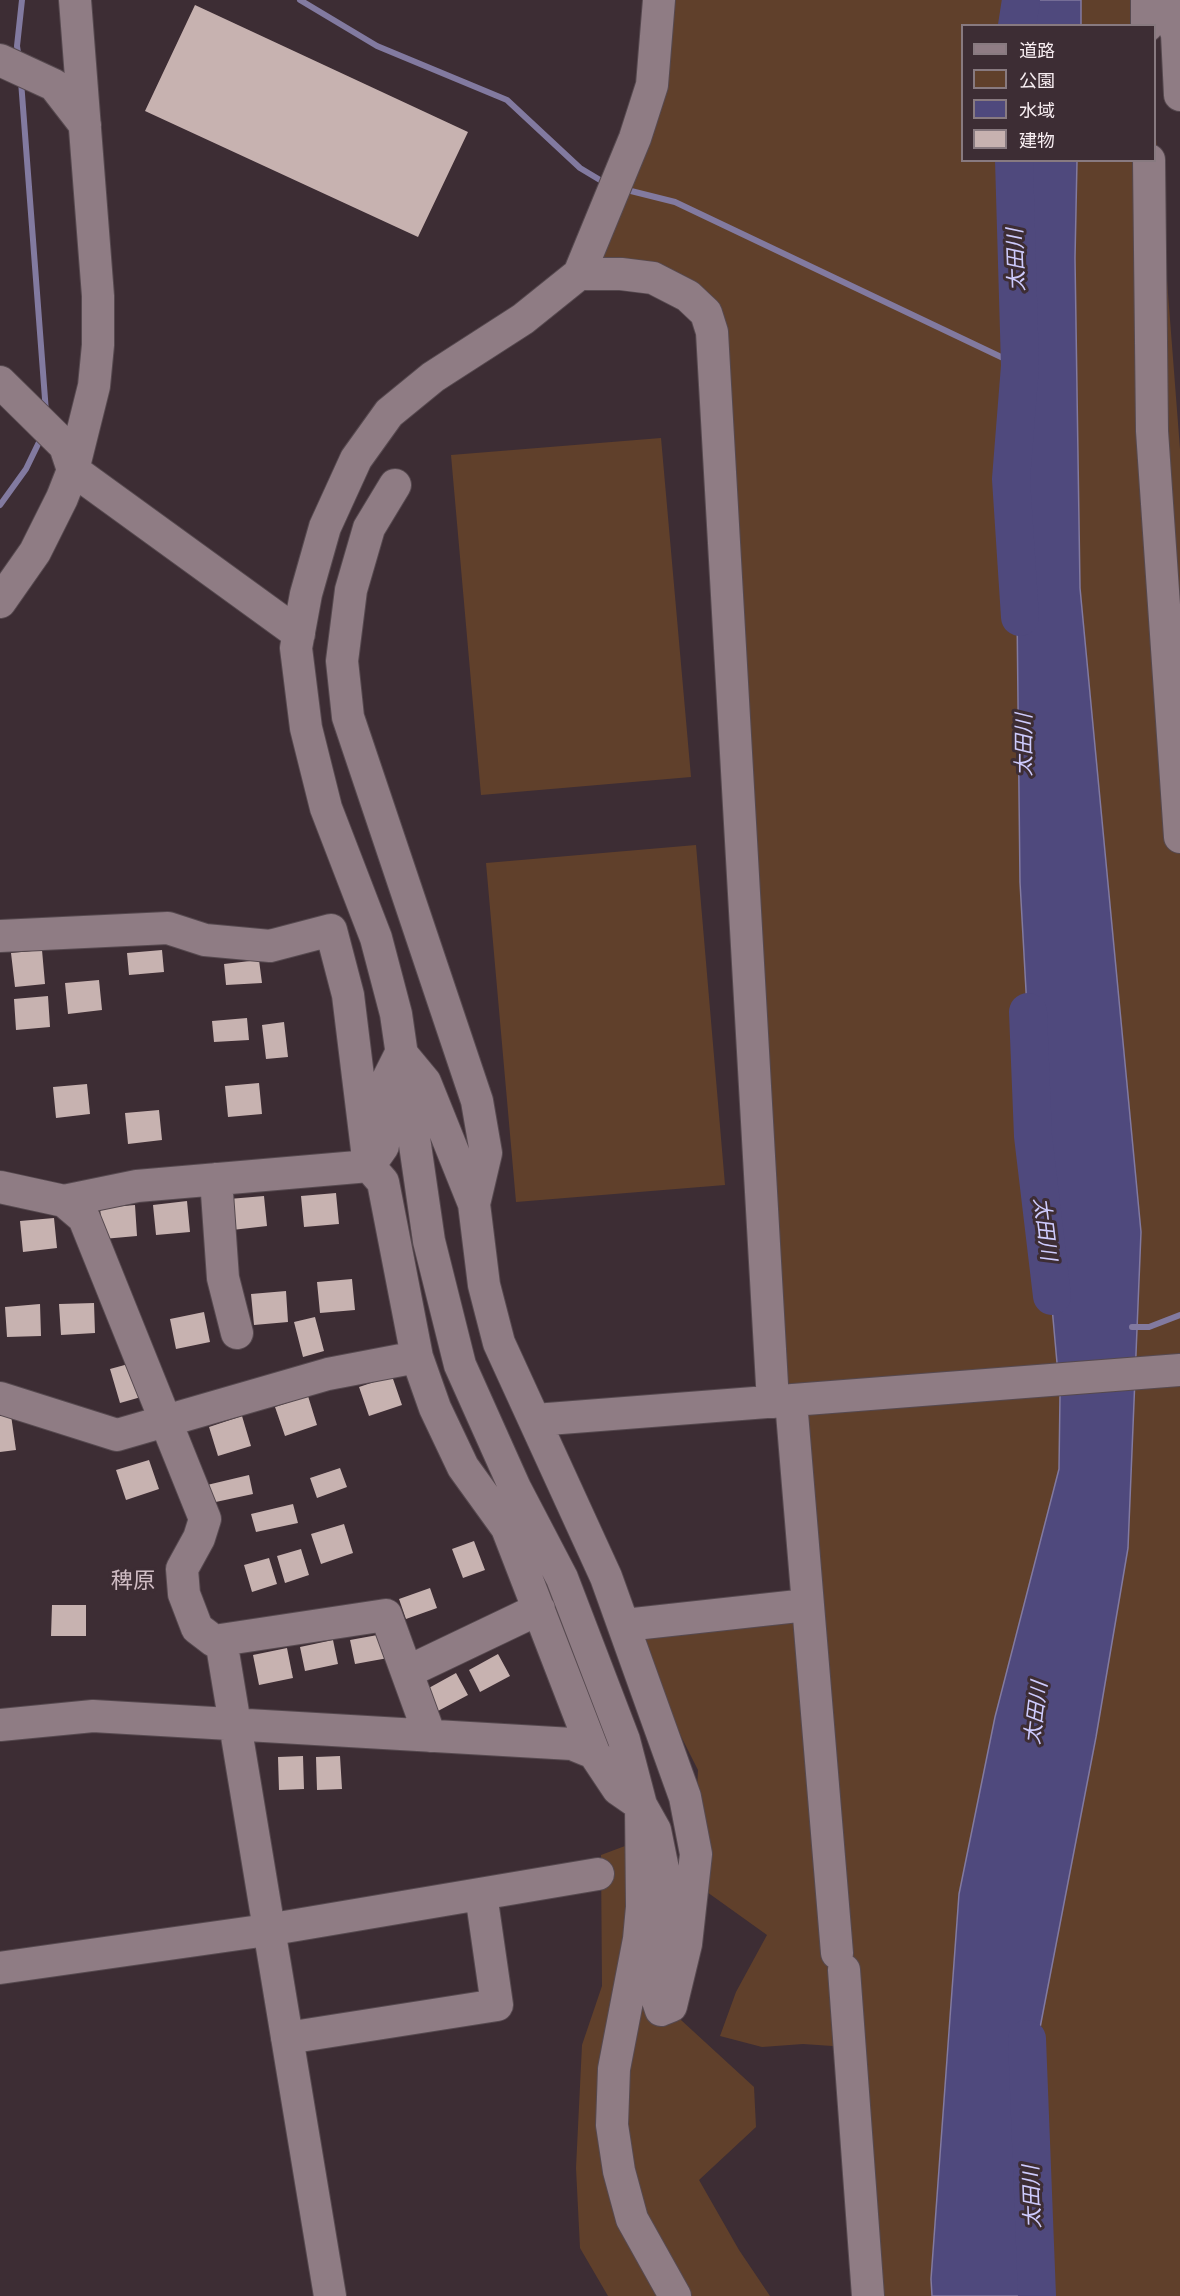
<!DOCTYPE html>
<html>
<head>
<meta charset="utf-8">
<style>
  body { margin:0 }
  #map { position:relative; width:1180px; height:2296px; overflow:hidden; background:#3d2d34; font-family:Arial,"Noto Sans JP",sans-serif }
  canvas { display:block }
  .legend { position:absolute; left:961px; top:24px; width:195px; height:138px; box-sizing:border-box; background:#3d2d34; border:2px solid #887a80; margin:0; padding:8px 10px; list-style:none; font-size:18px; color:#f8eef2 }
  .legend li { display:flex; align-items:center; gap:12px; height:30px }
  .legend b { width:30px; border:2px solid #887a80 }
</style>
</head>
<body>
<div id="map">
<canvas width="1180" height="2296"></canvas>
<ul class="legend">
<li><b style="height:8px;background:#8f7c84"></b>道路</li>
<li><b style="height:16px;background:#60402b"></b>公園</li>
<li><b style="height:16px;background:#4f497d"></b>水域</li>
<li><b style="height:16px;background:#c7b2b0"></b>建物</li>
</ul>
</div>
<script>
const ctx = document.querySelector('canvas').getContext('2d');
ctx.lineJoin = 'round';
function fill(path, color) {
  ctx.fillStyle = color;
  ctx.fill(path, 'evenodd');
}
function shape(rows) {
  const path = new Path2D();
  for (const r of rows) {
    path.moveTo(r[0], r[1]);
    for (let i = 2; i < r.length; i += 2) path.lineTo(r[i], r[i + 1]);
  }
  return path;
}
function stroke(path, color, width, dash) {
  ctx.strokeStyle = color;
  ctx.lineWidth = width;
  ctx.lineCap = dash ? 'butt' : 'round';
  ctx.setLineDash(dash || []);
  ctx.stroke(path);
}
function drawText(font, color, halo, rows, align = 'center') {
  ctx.font = font + ' Arial,"Noto Sans JP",sans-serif';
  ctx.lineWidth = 6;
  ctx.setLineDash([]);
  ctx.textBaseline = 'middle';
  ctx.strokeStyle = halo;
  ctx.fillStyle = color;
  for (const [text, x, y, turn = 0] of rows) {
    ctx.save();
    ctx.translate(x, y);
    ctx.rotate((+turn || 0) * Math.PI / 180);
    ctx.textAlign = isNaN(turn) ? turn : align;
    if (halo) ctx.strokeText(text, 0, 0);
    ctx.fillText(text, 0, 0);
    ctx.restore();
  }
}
fill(shape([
  [673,0,1022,0,1022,25,962,26,962,160,1020,161,1015,430,1020,882,1030,1063,1060,1396,1059,1469,995,1717,959,1894,931,2279,932,2296,871,2296,847,2047,803,2044,762,2047,720,2036,736,1992,767,1935,693,1882,698,1770,625,1625,803,1606,706,314,588,252],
  [1081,0,1147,0,1147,25,1081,26],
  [1155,125,1180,449,1180,2296,1038,2296,1029,2085,1096,1737,1141,1232,1080,588,1075,258,1077,161,1154,160],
  [661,438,691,777,481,795,451,455],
  [696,845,725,1185,516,1202,486,863],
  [641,1840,657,1998,754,2087,756,2127,699,2180,739,2250,770,2296,608,2296,580,2248,576,2168,582,2045,602,1986,601,1855]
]), '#60402b');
const water = shape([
  [1022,0,1081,0,1081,25,1022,25,1022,0],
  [1020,161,1077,161,1075,258,1080,588,1141,1232,1128,1548,1096,1737,1029,2085,1038,2296,932,2296,931,2279,959,1894,995,1717,1059,1469,1060,1396,1030,1063,1020,882,1015,430,1020,161]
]);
fill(water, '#4f497d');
stroke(water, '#827aa0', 1.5);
stroke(shape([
  [300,0,377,46,507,100,580,168,605,183],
  [19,59,17,46,22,0],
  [21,81,46,412],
  [623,189,675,202,1020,366],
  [0,505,26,469,42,436],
  [1132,1327,1149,1327,1180,1315]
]), '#827aa0', 6);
stroke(shape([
  [1017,26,1021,0],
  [1014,160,1020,366,1011,479,1020,617],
  [1028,1012,1033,1136,1052,1296],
  [1027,2039,1037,2296]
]), '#4f497d', 38);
fill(shape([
  [195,5,468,132,418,237,145,111],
  [42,950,45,984,15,987,11,953],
  [162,950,164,972,129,975,127,953],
  [259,960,262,983,226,985,224,964],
  [99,980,102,1010,68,1014,65,983],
  [48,996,50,1027,16,1030,14,999],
  [247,1018,249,1040,214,1042,212,1021],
  [284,1022,288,1057,266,1059,262,1025],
  [259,1083,262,1114,228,1117,225,1086],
  [87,1084,90,1114,56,1118,53,1087],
  [159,1110,162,1140,128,1144,125,1113],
  [336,1193,339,1224,304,1227,301,1196],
  [264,1196,267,1226,232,1230,229,1199],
  [187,1201,190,1232,156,1235,153,1205],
  [135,1205,137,1236,103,1239,100,1208],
  [54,1218,57,1248,23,1252,20,1221],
  [352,1279,355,1310,320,1313,317,1282],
  [286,1291,288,1322,254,1325,251,1294],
  [94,1303,95,1333,61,1335,59,1304],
  [40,1304,41,1336,7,1337,5,1307],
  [204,1312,210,1342,176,1349,170,1319],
  [315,1317,324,1351,303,1357,294,1322],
  [132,1363,141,1397,120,1403,110,1369],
  [392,1376,402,1405,369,1416,359,1387],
  [308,1396,317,1425,285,1436,275,1407],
  [11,1415,16,1450,0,1452,0,1416],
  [242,1416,251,1446,218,1456,209,1427],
  [149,1460,159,1489,126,1500,116,1470],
  [340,1468,347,1487,317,1498,310,1478],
  [249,1475,253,1494,211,1503,207,1485],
  [293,1504,298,1523,256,1532,251,1514],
  [344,1524,353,1553,321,1564,311,1534],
  [474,1541,485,1570,463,1578,452,1549],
  [301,1549,309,1575,285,1583,277,1556],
  [269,1558,277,1584,252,1592,244,1565],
  [430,1588,437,1608,406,1619,399,1599],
  [52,1605,86,1605,86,1636,51,1636],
  [383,1634,388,1658,355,1664,350,1640],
  [333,1640,338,1664,305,1671,300,1647],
  [287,1648,293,1678,259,1685,253,1655],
  [498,1654,510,1676,480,1692,469,1670],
  [456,1673,468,1695,438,1711,427,1689],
  [303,1756,304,1789,279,1790,278,1757],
  [340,1756,342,1789,317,1790,316,1757]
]), '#c7b2b0');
const minor = shape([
  [1147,0,1147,26],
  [1163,0,1177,34,1180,95],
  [0,60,54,85,85,125],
  [1149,160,1152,431,1180,837],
  [579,274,635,138,652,85,659,0],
  [0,382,65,446,73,470,299,634],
  [395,485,369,528,351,590,342,661,348,717,477,1101,486,1153,474,1204],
  [0,602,35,552,62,498,73,470,94,386,98,345,98,296,75,0],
  [0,936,168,928,205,940,270,946,331,930,348,995,369,1166,383,1182,417,1357,435,1408,463,1467,507,1528,594,1753],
  [216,1179,223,1278,237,1333],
  [0,1187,64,1201,84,1218,205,1519,199,1538,182,1569,184,1594,197,1628,214,1641,386,1615,430,1736],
  [0,1398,117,1435,328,1374,417,1357],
  [791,1401,837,1953],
  [535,1420,1180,1370],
  [625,1625,807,1605],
  [221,1640,330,2296],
  [407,1672,539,1609],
  [0,1725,93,1716,572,1744,594,1753,618,1789,641,1805,655,1830,664,1874,665,1932,657,1998,661,2010,671,2006,686,1944,696,1854,685,1797,606,1577,499,1343,484,1285,474,1204,425,1082,401,1053,385,1085,383,1146,369,1166,137,1186,64,1201],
  [0,1968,267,1930,598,1874],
  [844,1970,868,2296],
  [287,2038,497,2005,481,1894],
  [675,2296,632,2219,619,2171,612,2125,614,2069,639,1939,642,1907,641,1805,624,1740,562,1578,515,1488,460,1365,429,1241,396,1014,376,938,326,808,306,728,296,648,306,594,325,527,356,459,389,413,433,377,523,319,579,274,621,274,653,278,688,296,706,313,712,332,773,1402]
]);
stroke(minor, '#56494f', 34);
stroke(minor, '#8f7c84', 32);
drawText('italic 21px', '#cecbfd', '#3d2d34', [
  ["太田川",1017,260,-92],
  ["太田川",1025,745,-90],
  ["太田川",1044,1229,83],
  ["太田川",1037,1713,-83],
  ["太田川",1033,2197,-92]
]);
drawText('22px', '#d0bcc4', '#3d2d34', [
  ["稗原",133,1582]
]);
</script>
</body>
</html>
